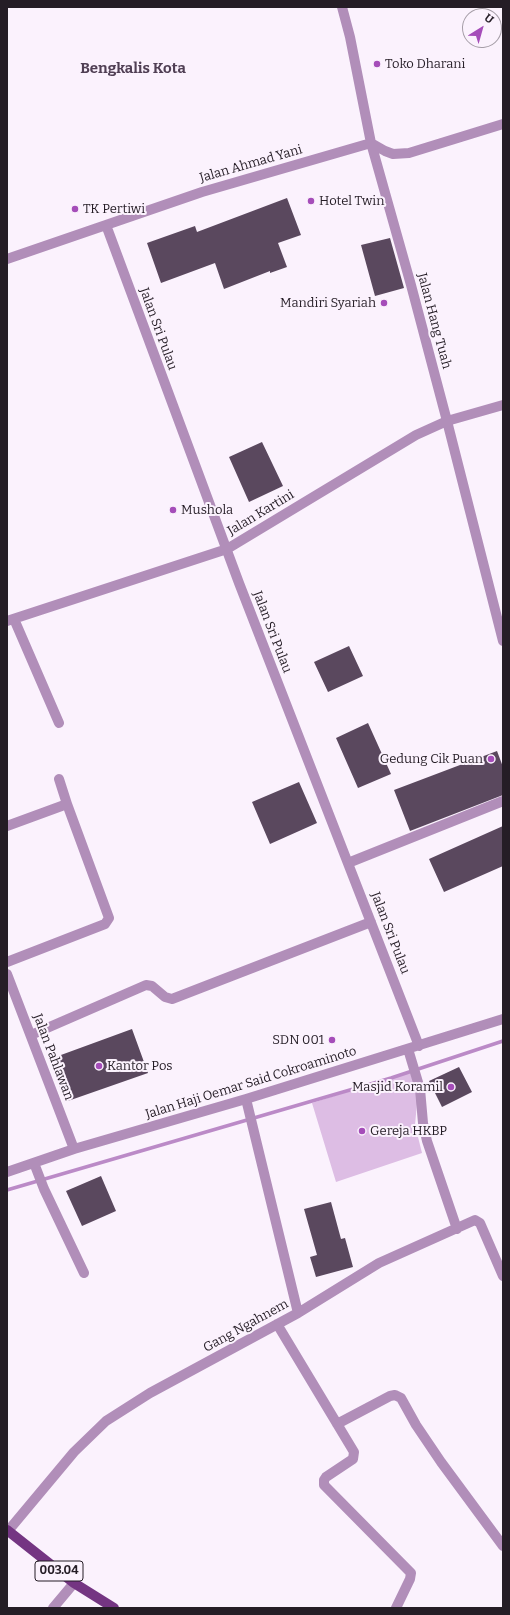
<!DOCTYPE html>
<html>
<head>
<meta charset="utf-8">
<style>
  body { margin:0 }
  #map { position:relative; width:510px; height:1615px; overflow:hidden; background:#fbf2fd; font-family:Bitter,serif }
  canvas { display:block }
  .frame { position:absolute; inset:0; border:8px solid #251d26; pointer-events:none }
  .north { position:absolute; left:462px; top:8px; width:40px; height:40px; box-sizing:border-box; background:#fbf2fd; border:1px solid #a59da7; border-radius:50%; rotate:37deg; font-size:11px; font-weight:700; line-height:16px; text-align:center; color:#251d26 }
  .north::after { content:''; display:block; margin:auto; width:14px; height:18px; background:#a54db9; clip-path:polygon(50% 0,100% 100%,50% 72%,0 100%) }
</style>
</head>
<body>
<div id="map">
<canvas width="510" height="1615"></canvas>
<div class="frame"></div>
<div class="north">U</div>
</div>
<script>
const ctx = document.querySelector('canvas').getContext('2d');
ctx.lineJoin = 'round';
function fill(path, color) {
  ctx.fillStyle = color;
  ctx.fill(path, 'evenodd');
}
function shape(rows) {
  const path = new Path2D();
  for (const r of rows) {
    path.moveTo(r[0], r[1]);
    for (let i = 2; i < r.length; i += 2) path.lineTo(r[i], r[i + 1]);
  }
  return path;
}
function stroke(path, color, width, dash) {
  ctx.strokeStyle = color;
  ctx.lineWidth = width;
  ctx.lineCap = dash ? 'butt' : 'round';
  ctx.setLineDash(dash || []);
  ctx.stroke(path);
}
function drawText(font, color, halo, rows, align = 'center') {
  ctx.font = font + ' Bitter,serif';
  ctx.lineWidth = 4;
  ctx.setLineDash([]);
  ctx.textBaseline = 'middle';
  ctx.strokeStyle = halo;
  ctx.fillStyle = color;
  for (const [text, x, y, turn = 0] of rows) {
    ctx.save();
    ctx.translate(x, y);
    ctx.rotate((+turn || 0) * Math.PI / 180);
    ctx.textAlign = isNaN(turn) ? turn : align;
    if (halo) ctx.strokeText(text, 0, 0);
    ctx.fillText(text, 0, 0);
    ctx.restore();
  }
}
fill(shape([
  [410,1072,418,1092,415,1125,422,1153,336,1182,312,1103]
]), '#ddbde4');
stroke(shape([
  [7,1190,391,1078,503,1041]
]), '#bb8ac7', 3.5);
fill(shape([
  [287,198,301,235,278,243,287,267,270,273,270,271,224,289,215,263,161,283,147,243,195,226,197,232],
  [390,238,404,288,375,296,361,245],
  [262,442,283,486,249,502,229,457],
  [349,646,363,676,328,692,314,662],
  [368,723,391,774,358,788,336,738],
  [497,751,503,767,503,795,410,831,394,790],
  [299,782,317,823,270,844,252,802],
  [503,826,503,866,444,892,429,859],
  [132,1029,148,1073,65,1102,50,1059],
  [459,1067,472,1092,442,1107,429,1081],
  [101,1176,116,1211,82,1226,66,1191],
  [331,1202,341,1239,345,1238,353,1267,316,1277,310,1257,317,1255,304,1209]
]), '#5a485e');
stroke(shape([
  [342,7,350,37,371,143,411,285,447,421,503,641],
  [106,225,239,583,419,1046],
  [7,259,202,192,371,143,385,151,393,154,409,153,503,124],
  [14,619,59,723],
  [7,621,227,549,416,435,447,421,503,405],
  [59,779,67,804],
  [7,826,67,804,109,918,105,924,7,962],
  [348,863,503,801],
  [7,974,74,1149],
  [31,1035,146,985,152,986,165,997,172,999,371,922],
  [408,1049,420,1089,423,1123,427,1141,457,1229],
  [246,1099,298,1313],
  [34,1163,44,1189,84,1273],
  [7,1172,74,1149,246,1099,503,1019],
  [277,1324,354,1452,353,1459,326,1477,324,1480,324,1485,411,1573,410,1579,396,1608],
  [337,1424,390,1396,395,1395,401,1398,416,1425,441,1462,503,1546],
  [8,1531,74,1452,106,1421,150,1393,298,1313,379,1263,475,1220,480,1223,503,1276],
  [53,1608,74,1583]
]), '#b18eb9', 10);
stroke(shape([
  [7,1530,74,1583,114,1608]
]), '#743582', 10);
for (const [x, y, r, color] of [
  [377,64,4,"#a54db9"],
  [311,201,4,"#a54db9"],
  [75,209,4,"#a54db9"],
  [384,303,4,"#a54db9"],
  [173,510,4,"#a54db9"],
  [491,759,4,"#a54db9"],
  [332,1040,4,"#a54db9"],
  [99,1066,4,"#a54db9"],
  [451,1087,4,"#a54db9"],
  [362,1131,4,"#a54db9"]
]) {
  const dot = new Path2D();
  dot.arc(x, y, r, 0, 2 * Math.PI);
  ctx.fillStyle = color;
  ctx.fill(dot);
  stroke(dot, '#fbf2fd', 1.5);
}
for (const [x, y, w] of [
  [59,1571,48]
]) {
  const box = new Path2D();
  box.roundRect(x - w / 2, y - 10, w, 20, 3);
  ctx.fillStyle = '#fbf2fd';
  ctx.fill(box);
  stroke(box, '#251d26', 1);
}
drawText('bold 12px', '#251d26', null, [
  ["003.04",59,1571]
]);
drawText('13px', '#251d26', '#fbf2fd', [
  ["Toko Dharani",385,64],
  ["Hotel Twin",319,201],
  ["TK Pertiwi",83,209],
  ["Mandiri Syariah",376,303,"right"],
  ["Mushola",181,510],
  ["Gedung Cik Puan",483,759,"right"],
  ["SDN 001",324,1040,"right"],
  ["Kantor Pos",107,1066],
  ["Masjid Koramil",443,1087,"right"],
  ["Gereja HKBP",370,1131]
], 'left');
drawText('13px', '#251d26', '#fbf2fd', [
  ["Jalan Ahmad Yani",251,164,-16],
  ["Jalan Hang Tuah",434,321,75],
  ["Jalan Sri Pulau",158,329,70],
  ["Jalan Kartini",261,513,-31],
  ["Jalan Sri Pulau",272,632,69],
  ["Jalan Sri Pulau",390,933,69],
  ["Jalan Pahlawan",53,1057,69],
  ["Jalan Haji Oemar Said Cokroaminoto",251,1083,-17],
  ["Gang Ngahnem",246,1326,-29]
]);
drawText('bold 15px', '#503f54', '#fbf2fd', [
  ["Bengkalis Kota",133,69]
]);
</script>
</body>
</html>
